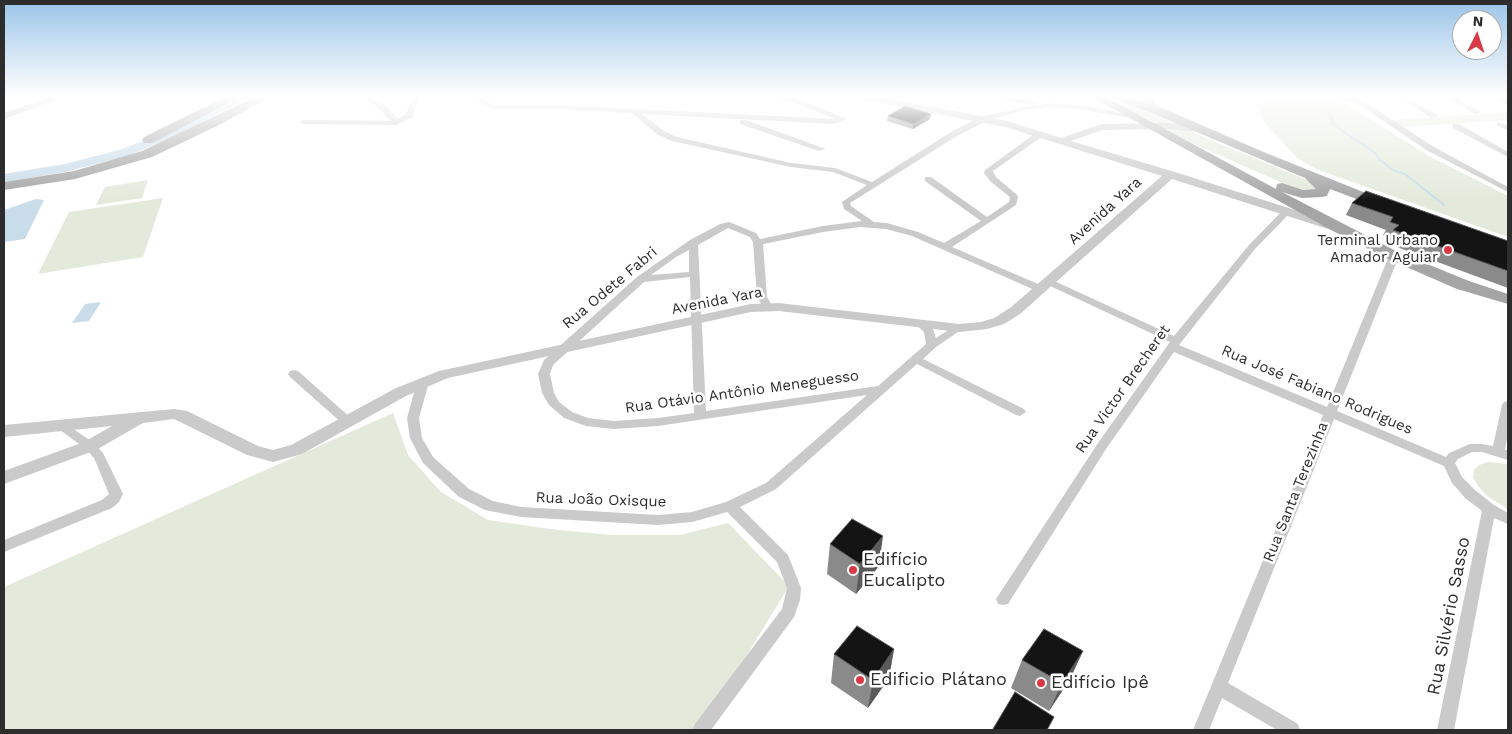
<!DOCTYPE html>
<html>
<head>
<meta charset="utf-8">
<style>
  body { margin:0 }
  #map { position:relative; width:1512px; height:734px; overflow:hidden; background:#fff; font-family:"Work Sans",sans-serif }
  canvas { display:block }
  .frame { position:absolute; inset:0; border:5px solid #2d2d2d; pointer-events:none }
  .north { position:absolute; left:1452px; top:10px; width:50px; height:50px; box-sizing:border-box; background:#fff; border:1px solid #ababab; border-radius:50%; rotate:4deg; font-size:14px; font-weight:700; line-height:20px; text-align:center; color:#2d2d2d }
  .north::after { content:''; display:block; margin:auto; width:18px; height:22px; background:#d93944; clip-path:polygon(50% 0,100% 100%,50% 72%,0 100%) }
</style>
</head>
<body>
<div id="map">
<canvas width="1512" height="734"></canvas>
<div class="frame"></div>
<div class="north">N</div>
</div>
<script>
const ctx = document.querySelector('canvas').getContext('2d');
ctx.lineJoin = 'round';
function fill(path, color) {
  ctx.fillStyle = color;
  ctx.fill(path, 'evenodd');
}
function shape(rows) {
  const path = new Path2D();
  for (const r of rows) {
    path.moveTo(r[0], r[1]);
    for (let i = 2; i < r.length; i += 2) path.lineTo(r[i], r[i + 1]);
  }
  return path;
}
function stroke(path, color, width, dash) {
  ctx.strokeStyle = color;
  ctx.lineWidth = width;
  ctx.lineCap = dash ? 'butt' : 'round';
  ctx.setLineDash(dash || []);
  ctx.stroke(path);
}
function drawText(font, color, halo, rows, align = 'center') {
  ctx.font = font + ' "Work Sans",sans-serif';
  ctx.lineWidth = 5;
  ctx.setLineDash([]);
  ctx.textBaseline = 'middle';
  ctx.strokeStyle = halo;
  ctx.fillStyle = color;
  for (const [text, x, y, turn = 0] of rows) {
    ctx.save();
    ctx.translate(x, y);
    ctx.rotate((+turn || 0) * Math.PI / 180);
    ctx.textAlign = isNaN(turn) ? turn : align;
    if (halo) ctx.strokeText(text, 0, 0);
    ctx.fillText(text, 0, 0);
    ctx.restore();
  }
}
fill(shape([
  [1273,97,1327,97,1346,104,1429,156,1508,196,1508,237,1316,169,1297,158,1264,122,1258,104],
  [1131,103,1185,125,1156,123,1120,105],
  [1508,112,1508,120,1401,127,1391,120],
  [1168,129,1187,130,1314,183,1317,190,1296,189,1167,132],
  [148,180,142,198,96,205,105,187],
  [163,198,143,257,38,274,69,212],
  [393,413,408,455,441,492,488,520,550,529,610,535,680,535,728,523,789,586,720,699,691,730,4,730,4,587],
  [1488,462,1508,464,1508,509,1487,496,1478,486,1473,477,1474,470,1479,465]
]), '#e3eadb');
fill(shape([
  [36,199,44,200,25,239,4,242,4,210],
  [101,302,89,321,72,323,85,304]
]), '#c8dce9');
stroke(shape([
  [1315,97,1321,101,1327,114,1332,117,1333,124,1375,153,1379,159,1393,170,1405,174,1444,205]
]), '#c8dce9', 2);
fill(shape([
  [238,97,251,97,175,136,127,156,65,172,4,182,4,174,65,164,119,150,167,132,238,97]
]), '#c8dce9');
fill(shape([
  [363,97,370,97,387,107,398,119,406,114,413,97,419,97,412,117,397,125,303,124,299,122,303,120,391,121,381,111,363,97],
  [474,97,481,97,493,105,559,105,836,119,787,100,764,99,761,97,792,97,847,119,833,124,642,114,664,131,677,137,791,163,835,168,872,182,951,132,980,117,1033,105,997,99,994,97,1009,97,1034,101,1038,103,1036,105,1054,103,1086,106,1140,117,1136,119,1086,110,1054,107,1024,110,986,121,957,136,850,203,851,206,874,222,887,223,918,232,944,243,981,221,925,181,925,177,931,177,987,217,1009,202,1010,197,990,181,984,173,985,170,1037,132,1043,132,1043,136,993,171,996,177,1017,195,1018,197,1016,205,952,247,1045,287,1046,289,1045,291,1037,291,912,236,886,229,860,227,823,232,763,244,767,297,773,307,768,310,764,309,757,297,753,242,750,237,728,228,698,245,706,411,878,386,926,344,924,332,915,323,920,320,933,329,936,338,955,326,959,325,964,328,936,347,923,359,1024,409,1026,412,1020,416,1016,415,917,364,776,489,740,507,788,555,801,588,800,600,794,617,711,730,692,730,695,724,782,609,787,588,777,562,727,512,692,522,658,525,521,517,485,510,459,497,423,463,410,438,407,418,417,382,419,379,427,379,429,382,419,418,422,438,433,457,469,489,493,501,521,507,658,515,692,512,726,502,766,483,867,395,658,426,614,429,586,426,564,418,549,405,542,393,538,374,544,360,637,277,690,240,720,224,729,222,756,233,760,239,823,226,862,221,844,209,842,202,867,185,833,172,791,167,672,141,658,135,632,113,559,109,493,109,486,107,474,97],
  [689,250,689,272,651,275,676,257,689,250],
  [690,277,694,413,658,418,614,421,588,418,572,412,559,402,554,393,550,374,553,365,644,282,690,277],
  [1335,97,1357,97,1434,147,1508,187,1508,192,1428,151,1358,104,1335,97],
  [1397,97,1405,97,1439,116,1432,118,1397,97],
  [1445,97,1453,97,1482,112,1475,114,1445,97],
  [1493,97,1501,97,1508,100,1508,105,1493,97],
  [740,120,746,120,826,149,819,151,740,124,740,120],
  [1497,122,1508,125,1508,130,1497,126,1497,122],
  [1453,124,1459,124,1508,152,1508,157,1453,128,1453,124],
  [1287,208,1291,211,1290,213,1255,249,1179,345,1327,407,1389,256,1394,253,1399,256,1337,411,1446,457,1449,453,1470,444,1482,444,1493,446,1502,405,1504,402,1508,401,1508,433,1505,450,1508,450,1508,460,1482,452,1472,452,1458,459,1455,463,1462,477,1475,490,1494,505,1508,513,1508,524,1494,518,1454,730,1437,730,1482,511,1465,498,1452,483,1444,466,1334,419,1228,683,1298,724,1300,730,1277,730,1222,698,1209,730,1193,730,1323,415,1174,352,1106,449,1008,604,1003,605,998,604,996,599,1098,443,1170,342,1046,284,1044,282,1046,280,1052,280,1174,336,1249,245,1284,209,1287,208],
  [294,370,298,371,352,419,354,422,352,425,344,425,290,377,288,374,290,371,294,370],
  [60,420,94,443,103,453,123,494,119,502,112,508,4,552,4,540,102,500,109,494,94,458,86,449,56,427,54,424,56,421,60,420]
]), '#cacaca');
fill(shape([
  [861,97,880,97,1007,121,1061,138,1101,124,1167,123,1203,127,1204,129,1199,132,1167,129,1102,130,1071,141,1175,172,1333,222,1335,225,1329,229,1325,228,1172,179,1020,314,1004,324,987,329,959,332,779,311,751,312,448,378,406,396,302,454,273,462,247,455,174,419,143,423,96,450,4,484,4,471,84,442,112,426,4,437,4,425,174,409,187,411,258,446,273,450,291,445,396,388,439,371,751,304,779,303,959,324,981,322,994,318,1010,308,1162,176,1005,127,866,100,861,97]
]), '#cacaca');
fill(shape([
  [50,97,65,97,4,119,4,113,50,97],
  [1141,97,1151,97,1158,109,1157,111,1149,111,1141,97]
]), '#b7b7b7');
fill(shape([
  [225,97,240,97,152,143,144,143,142,140,144,137,225,97],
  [255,97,270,97,217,126,152,157,75,179,4,190,4,182,74,171,142,151,255,97],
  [1092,97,1106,97,1276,189,1277,184,1282,183,1303,190,1316,189,1305,178,1152,113,1114,99,1112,97,1129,97,1160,107,1266,153,1388,202,1390,205,1388,208,1383,209,1330,189,1327,196,1322,197,1302,198,1282,192,1400,253,1469,281,1508,294,1508,304,1457,289,1388,259,1331,230,1092,97]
]), '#a5a5a5');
fill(shape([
  [931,114,930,119,913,129,887,121,888,116],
  [1352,203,1508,241,1508,288,1386,243,1390,237,1383,235,1386,230,1346,215],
  [830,544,879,566,856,594,827,574],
  [894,649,889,678,868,708,831,683,834,654],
  [1083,651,1070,679,1049,711,1011,688,1022,660]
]), '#8a8a8a');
fill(shape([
  [931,114,930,119,913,129,913,124],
  [883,536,879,566,856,594,860,564],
  [894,649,889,678,868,708,873,680],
  [1083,651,1070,679,1049,711,1062,683]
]), '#5a5a5a');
const building = shape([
  [905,106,931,114,913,124,888,116,905,106],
  [1366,191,1508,241,1508,271,1393,230,1399,225,1390,222,1393,217,1352,203,1366,191],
  [852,519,883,536,860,564,830,544,852,519],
  [857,626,894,649,873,680,834,654,857,626],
  [1044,629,1083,651,1062,683,1022,660,1044,629],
  [1015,692,1054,717,1047,730,996,730,993,729,1015,692]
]);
fill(building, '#141414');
stroke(building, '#5a5a5a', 1);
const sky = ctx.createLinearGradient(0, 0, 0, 200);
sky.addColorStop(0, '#9bc4e8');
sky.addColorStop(0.48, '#fff');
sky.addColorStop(1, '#ffffff00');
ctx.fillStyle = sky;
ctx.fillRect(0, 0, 1512, 200);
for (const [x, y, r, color] of [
  [1448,250,5,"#d93944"],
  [853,570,5,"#d93944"],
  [860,680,5,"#d93944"],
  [1041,683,5,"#d93944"]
]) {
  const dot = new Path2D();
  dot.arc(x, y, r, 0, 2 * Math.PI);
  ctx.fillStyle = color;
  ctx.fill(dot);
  stroke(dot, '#fff', 2);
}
drawText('15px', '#2d2d2d', '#fff', [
  ["Avenida Yara",1105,211,-42],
  ["Rua Odete Fabri",610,288,-40],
  ["Avenida Yara",717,301,-11],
  ["Rua Victor Brecheret",1123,389,-55],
  ["Rua José Fabiano Rodrigues",1317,390,23],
  ["Rua Otávio Antônio Meneguesso",742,392,-8],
  ["Rua Santa Terezinha",1296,492,-68],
  ["Rua João Oxisque",601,500,2]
]);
drawText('15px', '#2d2d2d', '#fff', [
  ["Terminal Urbano",1438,241],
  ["Amador Aguiar",1438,258]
], 'right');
drawText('18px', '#2d2d2d', '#fff', [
  ["Edifício",863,560],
  ["Eucalipto",863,581],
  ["Edificio Plátano",870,680],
  ["Edifício Ipê",1051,683]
], 'left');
drawText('18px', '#2d2d2d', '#fff', [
  ["Rua Silvério Sasso",1449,616,-79]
]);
</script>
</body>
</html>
